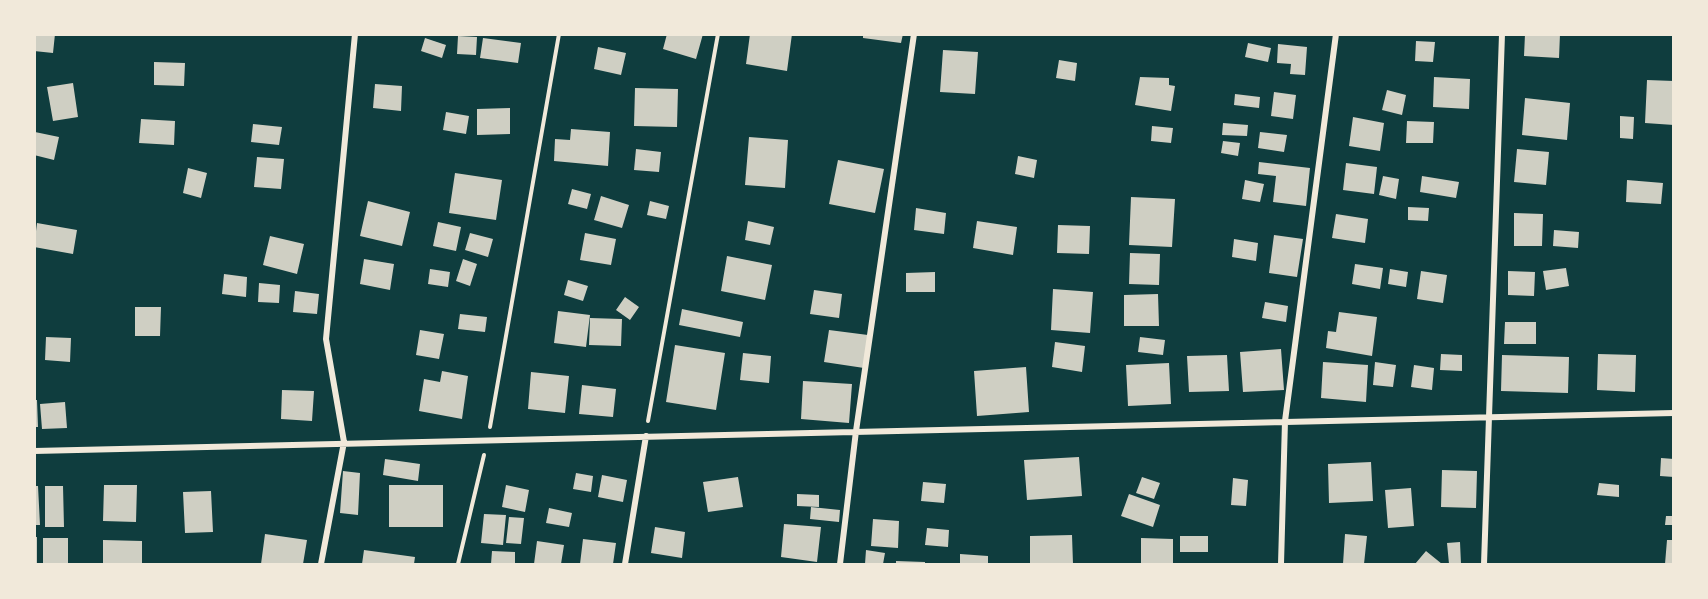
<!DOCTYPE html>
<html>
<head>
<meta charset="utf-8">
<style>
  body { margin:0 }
  #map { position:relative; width:1708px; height:599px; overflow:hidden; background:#0f3d3e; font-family:"Crimson Pro",serif }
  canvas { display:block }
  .frame { position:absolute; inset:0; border:36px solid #f1e9da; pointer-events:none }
</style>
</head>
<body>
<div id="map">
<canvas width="1708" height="599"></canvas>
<div class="frame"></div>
</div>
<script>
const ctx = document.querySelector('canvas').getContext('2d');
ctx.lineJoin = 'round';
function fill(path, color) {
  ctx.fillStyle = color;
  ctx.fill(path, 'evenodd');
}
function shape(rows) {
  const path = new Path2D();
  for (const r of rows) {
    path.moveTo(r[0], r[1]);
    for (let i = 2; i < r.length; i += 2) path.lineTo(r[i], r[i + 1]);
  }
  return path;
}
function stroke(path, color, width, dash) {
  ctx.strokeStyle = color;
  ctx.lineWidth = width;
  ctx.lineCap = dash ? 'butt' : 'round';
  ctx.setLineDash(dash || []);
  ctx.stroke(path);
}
fill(shape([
  [34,34,55,34,53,53,34,51],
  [667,34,703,34,696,59,663,49],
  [750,34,792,34,787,71,746,64],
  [863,34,903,34,901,43,863,38],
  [1525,34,1560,34,1559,58,1524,56],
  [458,36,477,37,476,55,457,54],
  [425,38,446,45,442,58,421,51],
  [483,38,521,43,518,63,480,58],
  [1416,41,1435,42,1433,62,1415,61],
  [1248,43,1271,48,1268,62,1245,57],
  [1278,44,1307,47,1305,75,1290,74,1291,64,1277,63],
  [598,47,626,53,621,75,594,69],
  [943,50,978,52,975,94,940,92],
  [1059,60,1077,63,1075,81,1056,78],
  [154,62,185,63,184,86,154,85],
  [1140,77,1169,78,1169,85,1175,86,1171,111,1135,105],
  [1434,77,1470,79,1469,109,1433,107],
  [1647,80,1674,81,1674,125,1645,123],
  [73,83,78,117,53,121,47,87],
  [375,84,402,86,401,111,373,108],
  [635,88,678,89,677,127,634,126],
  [1387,90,1406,95,1402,115,1382,110],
  [1274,92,1296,95,1293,119,1271,116],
  [1235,94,1260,97,1259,108,1234,105],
  [1525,98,1570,103,1567,140,1522,135],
  [510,108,510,134,477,135,477,109],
  [446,112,469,116,466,134,443,130],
  [1620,116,1634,117,1633,139,1620,138],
  [1353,117,1384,123,1380,151,1349,146],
  [141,119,175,121,174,145,139,143],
  [1407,121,1434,122,1433,143,1406,143],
  [1223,123,1248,125,1247,136,1222,135],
  [253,124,282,127,279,145,251,142],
  [1152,126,1173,128,1171,143,1151,141],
  [571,129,610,132,608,166,554,161,555,139,570,140],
  [35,132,59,137,54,160,34,155],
  [1260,132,1287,135,1284,152,1258,148],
  [749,137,788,140,785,188,745,185],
  [1223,141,1240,143,1238,156,1221,153],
  [636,149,661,152,659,172,634,170],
  [1517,149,1549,152,1546,185,1514,182],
  [1018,156,1037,160,1034,178,1015,174],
  [257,157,284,159,281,189,254,187],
  [838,160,884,169,875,213,829,204],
  [1259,162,1310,168,1306,206,1273,202,1276,176,1258,174],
  [1346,163,1377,167,1374,194,1343,190],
  [188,168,207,173,201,198,183,193],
  [455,173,502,180,496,220,449,213],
  [1383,176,1399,179,1396,199,1379,195],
  [1422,176,1459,182,1456,198,1420,192],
  [1245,180,1264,184,1260,202,1242,199],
  [1627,180,1663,183,1661,204,1626,202],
  [572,189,591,194,587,209,568,204],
  [601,196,629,205,622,228,594,220],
  [1131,197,1175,199,1172,247,1129,245],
  [368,201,410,212,402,246,360,236],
  [650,201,669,206,666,219,647,215],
  [1408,207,1429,208,1428,221,1408,220],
  [916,208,946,213,944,234,914,230],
  [1514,213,1543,214,1542,246,1514,246],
  [1336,214,1368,219,1365,243,1332,238],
  [748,221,774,227,770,245,745,240],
  [977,221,1017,227,1013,255,973,248],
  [438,222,461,227,456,251,433,246],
  [37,223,77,230,73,254,34,247],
  [1058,225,1090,226,1089,254,1057,253],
  [1554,230,1579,232,1578,248,1553,246],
  [470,233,493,239,488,257,465,250],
  [585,233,616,239,611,265,580,260],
  [1274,235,1303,239,1297,277,1269,273],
  [270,236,304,244,297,274,263,265],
  [1234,239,1258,243,1256,261,1232,257],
  [1130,253,1160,254,1159,285,1129,284],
  [727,256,772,265,765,300,721,291],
  [364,259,394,264,390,290,360,284],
  [463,259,477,264,470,286,456,281],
  [1355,264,1383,268,1380,289,1352,284],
  [1566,268,1569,286,1546,290,1543,271],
  [430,269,450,272,448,287,428,284],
  [1390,269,1408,272,1406,287,1388,284],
  [1421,271,1447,275,1443,303,1417,299],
  [1508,271,1535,272,1534,296,1508,295],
  [935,272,935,292,906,292,906,273],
  [224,274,247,277,246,297,222,294],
  [568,280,588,286,583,301,564,295],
  [259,283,280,285,279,303,258,302],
  [1053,289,1093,292,1090,333,1051,330],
  [814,290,842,294,839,318,810,314],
  [295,291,319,294,317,314,293,312],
  [1158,294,1159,326,1124,326,1124,295],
  [625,297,639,307,630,320,616,310],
  [1265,302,1288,306,1286,322,1262,318],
  [135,307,161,307,160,336,135,336],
  [682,309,743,322,740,337,679,325],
  [558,311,590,315,586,347,554,343],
  [1339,312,1377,317,1372,356,1326,348,1328,331,1336,332],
  [460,314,487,317,485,332,458,329],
  [590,318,622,319,621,346,589,345],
  [1505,322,1536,322,1536,344,1504,344],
  [420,330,444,334,439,359,416,355],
  [829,330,868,335,864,368,824,362],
  [46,337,71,338,70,362,45,360],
  [1140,337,1165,340,1163,355,1138,352],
  [1055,342,1085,346,1082,372,1052,367],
  [675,345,725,353,716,410,666,402],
  [1281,349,1284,390,1243,392,1240,352],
  [743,353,771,356,769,383,740,380],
  [1441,354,1462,355,1462,371,1440,370],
  [1598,354,1636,355,1635,392,1597,390],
  [1227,355,1229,391,1189,392,1187,356],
  [1502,355,1569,357,1568,393,1501,391],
  [1323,362,1368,365,1366,402,1321,398],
  [1375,362,1396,365,1393,387,1373,385],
  [1169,363,1171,404,1128,406,1126,365],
  [1414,365,1434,368,1432,390,1411,387],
  [1026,367,1029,412,977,416,974,371],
  [442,371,468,376,462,419,419,411,424,379,440,382],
  [531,372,569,376,565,413,528,409],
  [803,381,852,384,849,423,801,419],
  [582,385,616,389,613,417,579,414],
  [282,390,314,391,312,421,281,419],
  [34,400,37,400,38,427,34,427],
  [65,402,67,428,42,429,40,404],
  [1079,457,1082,496,1027,500,1024,460],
  [1661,458,1674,459,1674,477,1660,476],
  [385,459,420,464,418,481,383,475],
  [1371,462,1373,501,1329,503,1328,464],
  [1442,470,1477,471,1476,508,1441,507],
  [343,471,360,473,358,515,340,513],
  [576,473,593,476,591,492,573,489],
  [602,475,627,480,623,502,598,497],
  [738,477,743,507,708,512,703,482],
  [1142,477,1160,483,1154,499,1136,493],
  [1233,478,1248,480,1246,506,1231,505],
  [923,482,946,484,944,503,921,501],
  [1599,483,1619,485,1619,497,1597,495],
  [104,485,137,485,136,522,103,521],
  [389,485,443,485,443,527,389,527],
  [506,485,529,490,525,512,502,507],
  [34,486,38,486,40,525,34,525],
  [45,486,63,486,64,527,45,527],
  [1411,488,1414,526,1388,528,1385,490],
  [211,491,213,532,185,533,183,492],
  [797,494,819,495,819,507,797,506],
  [1129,494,1160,505,1153,527,1121,516],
  [811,507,840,510,839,522,810,519],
  [549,508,572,513,569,527,546,523],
  [484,514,506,515,503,545,481,543],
  [1666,516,1674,516,1674,525,1665,525],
  [509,517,524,518,521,544,506,543],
  [873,519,899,521,898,548,871,546],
  [784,524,821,527,817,562,781,557],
  [655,527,685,532,682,558,651,553],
  [927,528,949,530,948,547,925,545],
  [265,534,307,540,303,564,261,564],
  [1345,534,1367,536,1364,564,1343,564],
  [1072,535,1073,564,1030,564,1030,536],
  [1180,536,1208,536,1208,552,1180,552],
  [34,537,37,537,37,564,34,564],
  [43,538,68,538,68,564,43,564],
  [1141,538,1173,539,1173,564,1141,563],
  [583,539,616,543,613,564,580,564],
  [103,540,142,541,142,564,103,564],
  [1667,540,1674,540,1674,564,1665,564],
  [537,541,564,545,561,564,534,564],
  [1460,542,1461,564,1449,564,1447,543],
  [364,550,415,557,414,564,362,564],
  [866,550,885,553,883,564,865,564],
  [492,551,515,552,515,564,491,564],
  [1426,551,1442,564,1415,564],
  [960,554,988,556,988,564,960,564],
  [896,561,925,562,925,564,896,564]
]), '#cfcfc3');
stroke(shape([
  [648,421,718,34],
  [490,427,559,34],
  [458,564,484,455]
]), '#f1e9da', 4);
stroke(shape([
  [34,451,1674,413],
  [321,564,344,442,326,339,355,34],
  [625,564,646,436],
  [840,564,856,431,914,34],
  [1281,564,1285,421,1336,34],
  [1484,564,1502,34]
]), '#f1e9da', 6);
</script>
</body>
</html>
